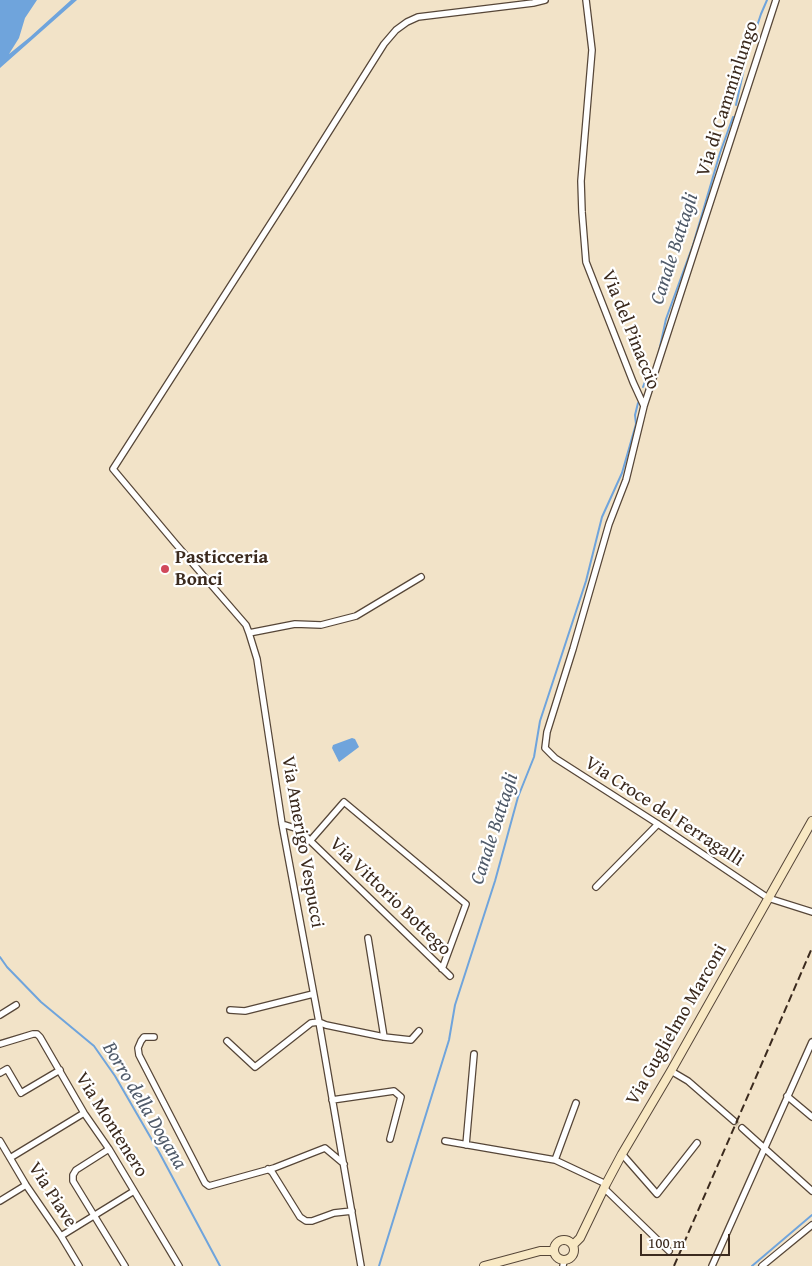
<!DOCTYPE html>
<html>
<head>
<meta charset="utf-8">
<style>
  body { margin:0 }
  #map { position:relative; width:812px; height:1266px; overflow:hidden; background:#f2e3c8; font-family:"Gentium Book Plus",serif }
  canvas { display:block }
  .scale { position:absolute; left:640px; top:1234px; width:90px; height:22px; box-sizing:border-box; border:2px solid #3b2a1e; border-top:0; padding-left:6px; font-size:15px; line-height:18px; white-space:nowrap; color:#3b2a1e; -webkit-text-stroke:4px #fff; paint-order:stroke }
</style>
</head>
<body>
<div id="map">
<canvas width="812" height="1266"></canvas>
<div class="scale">100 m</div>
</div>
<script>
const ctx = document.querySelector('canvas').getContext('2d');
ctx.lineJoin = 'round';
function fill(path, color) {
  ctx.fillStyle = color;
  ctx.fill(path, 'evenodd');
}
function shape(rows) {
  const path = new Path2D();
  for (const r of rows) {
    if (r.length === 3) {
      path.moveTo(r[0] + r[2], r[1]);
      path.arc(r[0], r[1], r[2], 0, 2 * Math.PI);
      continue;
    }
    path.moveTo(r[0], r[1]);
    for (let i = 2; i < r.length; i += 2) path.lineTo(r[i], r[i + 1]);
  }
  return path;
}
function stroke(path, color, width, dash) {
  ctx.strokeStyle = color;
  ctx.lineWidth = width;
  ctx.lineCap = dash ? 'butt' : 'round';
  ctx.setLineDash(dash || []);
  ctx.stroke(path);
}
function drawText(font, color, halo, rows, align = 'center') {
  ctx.font = font + ' "Gentium Book Plus",serif';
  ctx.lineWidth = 4.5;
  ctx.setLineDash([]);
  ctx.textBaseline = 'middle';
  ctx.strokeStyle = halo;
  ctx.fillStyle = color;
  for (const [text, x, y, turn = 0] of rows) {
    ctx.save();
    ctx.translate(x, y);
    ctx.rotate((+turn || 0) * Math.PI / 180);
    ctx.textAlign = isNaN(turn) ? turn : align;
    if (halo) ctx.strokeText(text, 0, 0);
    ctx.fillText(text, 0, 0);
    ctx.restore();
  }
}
fill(shape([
  [0,0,37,0,25,18,19,38,9,54,30,37,71,0,77,0,0,68],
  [352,738,355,739,359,747,339,762,332,748,333,745]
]), '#6fa4dc');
stroke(shape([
  [736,105,746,59,761,14,767,0],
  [658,356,666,319,693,245,720,153,733,117],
  [643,387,646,379,652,374],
  [0,957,7,967,41,1002,94,1046,115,1076,159,1152,220,1266],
  [379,1266,449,1040,455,1005,495,881,518,797,534,757,540,721,586,581,602,517,622,473,636,424,635,415,638,403],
  [752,1266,812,1215]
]), '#6fa4dc', 2);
stroke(shape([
  [734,1121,742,1128]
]), '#cdbea6', 5.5, [5.5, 3]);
const street = shape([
  [586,0,592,50,581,181,582,212,586,262,633,382,644,406,626,480,609,524,573,649,547,732,545,748,555,758,658,824,768,898,812,912],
  [644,406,776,0],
  [249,633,295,624,321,625,356,616,421,577],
  [282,824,298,829,450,976],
  [310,841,344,802,466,904,442,969],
  [596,887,658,824],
  [368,938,384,1037],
  [230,1010,245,1011,313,994],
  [0,1015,16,1005],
  [319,1022,326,1025,384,1037,411,1040,419,1031],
  [154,1037,144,1037,141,1041,138,1048,139,1055,205,1183,209,1186,274,1168,325,1148,344,1164],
  [227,1041,255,1067,311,1023,319,1022],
  [0,1044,33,1034,37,1034,40,1037,84,1113,109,1149,179,1266],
  [671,1071,688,1081,734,1121],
  [0,1073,7,1069,21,1093,60,1070],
  [787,1096,812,1117],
  [332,1100,394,1091,401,1097,390,1139],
  [742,1128,812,1191],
  [0,1141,26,1185,61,1236,79,1266],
  [445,1141,555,1160,606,1184],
  [466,1145,474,1054],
  [109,1149,76,1170,73,1175,73,1181,125,1266],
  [622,1154,657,1194,697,1143],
  [10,1158,84,1113],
  [555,1160,576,1103],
  [268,1169,272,1172,300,1217,306,1221,312,1221,334,1213,352,1211],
  [604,1188,669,1251],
  [0,1201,26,1185],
  [61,1236,134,1191],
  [361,1266,319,1022,282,824,257,659,249,633,246,625,175,543,113,469,294,187,384,44,396,30,407,22,418,17,533,3,545,0],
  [563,1266,564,1261],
  [712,1266,812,1042],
  [762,1266,812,1225]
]);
const secondary = shape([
  [564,1250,10],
  [573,1245,580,1238,606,1184,622,1154,671,1071,812,821],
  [484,1266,540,1251,554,1251]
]);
stroke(street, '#564638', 8);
stroke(secondary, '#564638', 10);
stroke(street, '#fff', 5.5);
stroke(secondary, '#f8e8c3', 8);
stroke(shape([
  [674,1266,812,948]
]), '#3b2a1e', 2, [8, 4]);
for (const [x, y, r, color] of [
  [165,569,5,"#d1495b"]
]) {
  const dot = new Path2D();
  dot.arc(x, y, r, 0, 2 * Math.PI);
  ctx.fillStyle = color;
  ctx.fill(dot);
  stroke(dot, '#fff', 2);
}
drawText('19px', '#3b2a1e', '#fff', [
  ["Via di Camminlungo",728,99,-72],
  ["Via del Pinaccio",630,330,68],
  ["Via Croce del Ferragalli",664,812,33],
  ["Via Amerigo Vespucci",302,842,80],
  ["Via Vittorio Bottego",390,897,44],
  ["Via Guglielmo Marconi",677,1025,-60],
  ["Via Montenero",111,1125,58],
  ["Via Piave",52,1195,57]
]);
drawText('bold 19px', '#3b2a1e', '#fff', [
  ["Pasticceria",175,558],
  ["Bonci",175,580]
], 'left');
drawText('italic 20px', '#505b6a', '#fff', [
  ["Canale Battagli",675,249,-72],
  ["Canale Battagli",495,829,-72],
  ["Borro della Dogana",144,1106,59]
]);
</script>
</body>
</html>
